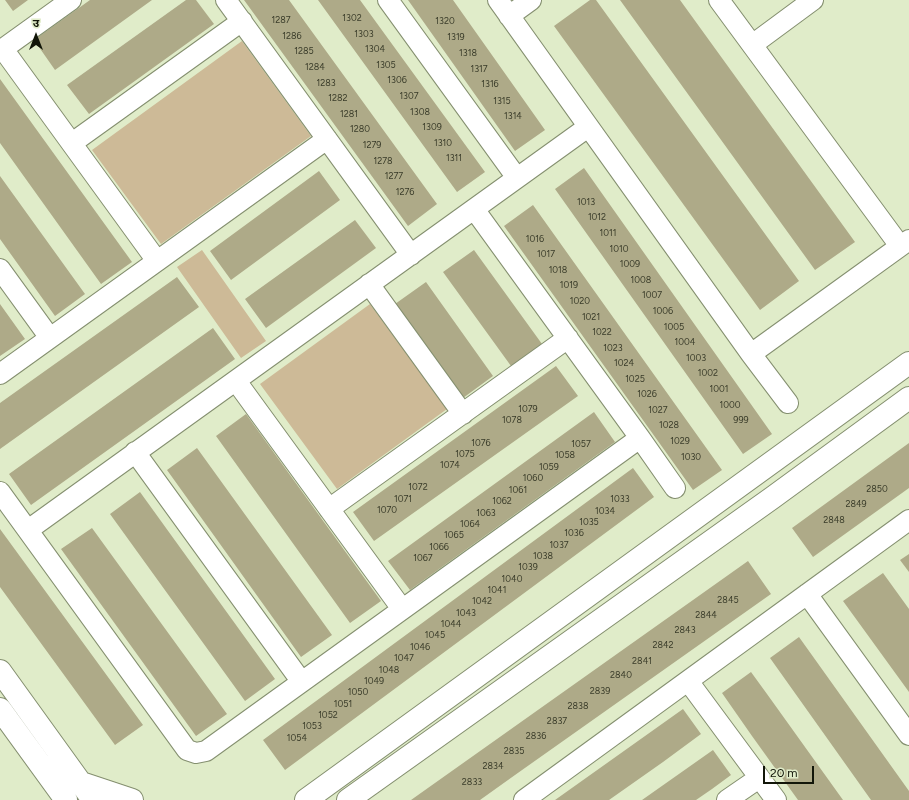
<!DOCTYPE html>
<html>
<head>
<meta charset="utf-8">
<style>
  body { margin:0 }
  #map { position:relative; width:909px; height:800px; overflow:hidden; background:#e0ecc9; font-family:Figtree,"Noto Sans Devanagari",sans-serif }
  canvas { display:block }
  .north { position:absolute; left:16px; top:16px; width:40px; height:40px; -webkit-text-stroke:3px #e0ecc9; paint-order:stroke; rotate:0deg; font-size:11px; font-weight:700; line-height:16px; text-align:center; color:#121609 }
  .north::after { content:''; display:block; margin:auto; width:14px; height:18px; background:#121609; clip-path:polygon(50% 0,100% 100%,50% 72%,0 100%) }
  .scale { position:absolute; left:763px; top:766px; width:51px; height:18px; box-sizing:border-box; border:2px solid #121609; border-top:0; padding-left:5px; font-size:12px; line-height:14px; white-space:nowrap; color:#121609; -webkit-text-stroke:3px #e0ecc9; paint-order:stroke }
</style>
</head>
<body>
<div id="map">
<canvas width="909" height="800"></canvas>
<div class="north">उ</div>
<div class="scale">20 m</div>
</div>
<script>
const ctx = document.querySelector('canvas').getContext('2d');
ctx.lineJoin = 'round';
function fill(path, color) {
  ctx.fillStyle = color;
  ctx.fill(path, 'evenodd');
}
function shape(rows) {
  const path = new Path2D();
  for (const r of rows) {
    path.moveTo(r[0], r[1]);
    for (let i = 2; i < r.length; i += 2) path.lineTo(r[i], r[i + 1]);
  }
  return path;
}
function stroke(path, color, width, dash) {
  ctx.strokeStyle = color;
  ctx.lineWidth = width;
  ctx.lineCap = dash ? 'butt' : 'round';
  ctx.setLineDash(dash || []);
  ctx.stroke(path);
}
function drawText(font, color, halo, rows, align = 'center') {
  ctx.font = font + ' Figtree,sans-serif';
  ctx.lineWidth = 4;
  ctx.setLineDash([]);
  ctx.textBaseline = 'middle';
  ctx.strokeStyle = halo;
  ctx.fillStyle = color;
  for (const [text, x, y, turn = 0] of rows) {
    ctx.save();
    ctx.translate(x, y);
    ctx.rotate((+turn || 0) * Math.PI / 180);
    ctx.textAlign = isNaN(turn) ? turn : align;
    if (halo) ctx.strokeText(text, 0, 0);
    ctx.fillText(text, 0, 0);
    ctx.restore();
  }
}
fill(shape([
  [242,41,311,136,161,244,92,150],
  [202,250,266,341,241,358,177,267],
  [370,304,447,409,337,489,260,384]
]), '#cdba97');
fill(shape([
  [5,0,28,0,13,11],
  [90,0,152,0,55,70,34,40],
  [186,0,196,0,214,24,89,114,67,85],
  [244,0,289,0,437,204,408,226],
  [318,0,360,0,485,172,457,192],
  [408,0,453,0,545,130,515,151],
  [590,0,596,0,799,281,760,310,554,26],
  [620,0,680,0,855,242,815,270],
  [0,79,132,262,101,284,0,143],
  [584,168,772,434,743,454,555,189],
  [319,171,340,200,231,280,210,251],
  [0,176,85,294,55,316,0,239],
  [533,205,722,470,693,490,504,226],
  [355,220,376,248,266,328,245,299],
  [474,250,542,344,511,366,443,272],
  [177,277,199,307,0,449,0,403],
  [426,282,493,376,463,398,395,304],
  [0,304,25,339,0,356],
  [213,328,235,359,31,505,9,474],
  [556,366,578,396,374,541,353,512],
  [594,412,615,442,410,590,388,561],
  [246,414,381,601,350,623,216,436],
  [909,443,909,488,813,557,792,528],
  [197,448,332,635,301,657,167,470],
  [633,468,654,497,285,770,263,740],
  [140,492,275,679,245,701,110,514],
  [92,528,227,714,196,736,61,549],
  [0,529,143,725,115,745,0,587],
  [909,554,909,572,900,560],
  [748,561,771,594,515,775,480,800,411,800],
  [883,573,909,609,909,692,843,601],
  [799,637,909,791,909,800,871,800,770,658],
  [751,672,767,694,843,800,798,800,752,736,722,693],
  [683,709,701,734,663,762,609,800,555,800],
  [713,750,731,775,712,789,696,800,642,800]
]), '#aeaa88');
const minor = shape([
  [226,0,411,255],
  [388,0,517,178],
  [498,0,751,354,788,403],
  [719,0,900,246],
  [509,16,531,0],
  [752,45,813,0],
  [3,49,157,261],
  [0,51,71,0],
  [72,143,242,21],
  [474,209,640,438,675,488],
  [0,269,50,338],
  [369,284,463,414],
  [751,354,909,240],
  [0,374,327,139],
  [236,381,402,609],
  [135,452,301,681],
  [0,492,187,750,196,753,206,751,640,438],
  [329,509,568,338],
  [28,530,588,127],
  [807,594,909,735],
  [688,681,776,800],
  [524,800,909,520],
  [727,800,759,778]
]);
const secondary = shape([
  [0,671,93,800],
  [0,709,66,800],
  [81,783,132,800],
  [306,800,909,363],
  [348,800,772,498,909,398]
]);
stroke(minor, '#848f6f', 22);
stroke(secondary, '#848f6f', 24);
stroke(minor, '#fff', 20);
stroke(secondary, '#fff', 22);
drawText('9px', '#393b29', null, [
  ["1302",352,18],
  ["1287",281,20],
  ["1320",445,21],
  ["1303",364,34],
  ["1286",292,36],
  ["1319",456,37],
  ["1304",375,49],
  ["1285",304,51],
  ["1318",468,53],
  ["1305",386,65],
  ["1284",315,67],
  ["1317",479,69],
  ["1306",397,80],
  ["1283",326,83],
  ["1316",490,84],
  ["1307",409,96],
  ["1282",338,98],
  ["1315",502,101],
  ["1308",420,112],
  ["1281",349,114],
  ["1314",513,116],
  ["1309",432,127],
  ["1280",360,129],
  ["1310",443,143],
  ["1279",372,145],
  ["1311",454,158],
  ["1278",383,161],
  ["1277",394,176],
  ["1276",405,192],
  ["1013",586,202],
  ["1012",597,217],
  ["1011",608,233],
  ["1016",535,239],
  ["1010",619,249],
  ["1017",546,254],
  ["1009",630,264],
  ["1018",558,270],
  ["1008",641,280],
  ["1019",569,285],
  ["1007",652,295],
  ["1020",580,301],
  ["1006",663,311],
  ["1021",591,317],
  ["1005",674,327],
  ["1022",602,332],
  ["1004",685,342],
  ["1023",613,348],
  ["1003",696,358],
  ["1024",624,363],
  ["1002",708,373],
  ["1025",635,379],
  ["1001",719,389],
  ["1026",647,394],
  ["1000",730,405],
  ["1079",528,409],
  ["1027",658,410],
  ["1078",512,420],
  ["999",741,420],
  ["1028",669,425],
  ["1029",680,441],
  ["1076",481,443],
  ["1057",581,444],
  ["1075",465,454],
  ["1058",565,455],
  ["1030",691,457],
  ["1074",450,465],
  ["1059",549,467],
  ["1060",533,478],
  ["1072",418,487],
  ["2850",877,489],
  ["1061",518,490],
  ["1071",403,499],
  ["1033",620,499],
  ["1062",502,501],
  ["2849",856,504],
  ["1070",387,510],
  ["1034",605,511],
  ["1063",486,513],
  ["2848",834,520],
  ["1035",589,522],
  ["1064",470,524],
  ["1036",574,533],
  ["1065",454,535],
  ["1037",559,545],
  ["1066",439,547],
  ["1038",543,556],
  ["1067",423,558],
  ["1039",528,567],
  ["1040",512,579],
  ["1041",497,590],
  ["2845",728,600],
  ["1042",482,601],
  ["1043",466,613],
  ["2844",706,615],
  ["1044",451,624],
  ["2843",685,630],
  ["1045",435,635],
  ["2842",663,645],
  ["1046",420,647],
  ["1047",404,658],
  ["2841",642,661],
  ["1048",389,670],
  ["2840",621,675],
  ["1049",374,681],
  ["2839",600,691],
  ["1050",358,692],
  ["1051",343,704],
  ["2838",578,706],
  ["1052",328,715],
  ["2837",557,721],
  ["1053",312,726],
  ["2836",536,736],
  ["1054",297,738],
  ["2835",514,751],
  ["2834",493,766],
  ["2833",472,782]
]);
</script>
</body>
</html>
